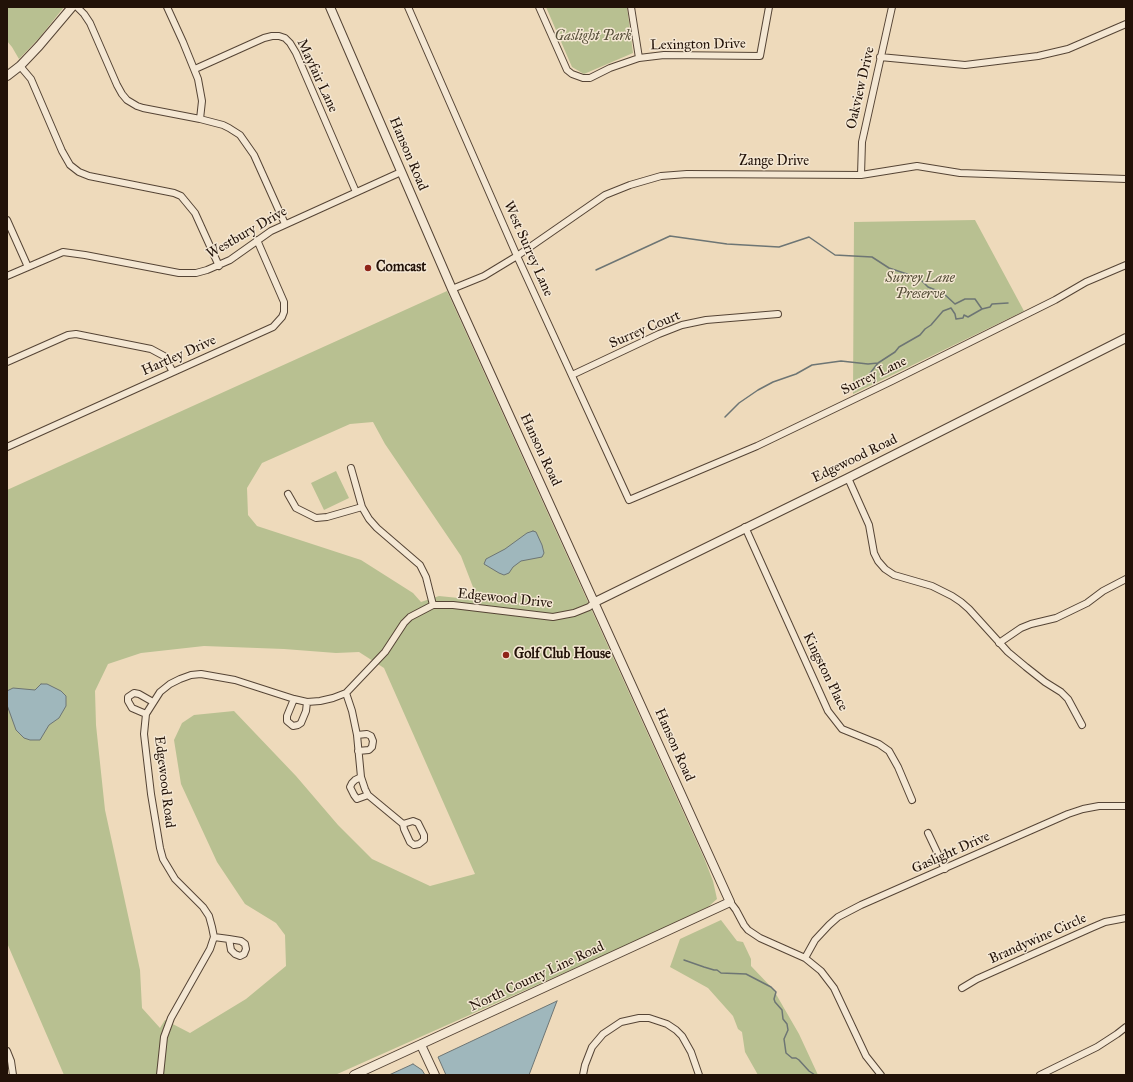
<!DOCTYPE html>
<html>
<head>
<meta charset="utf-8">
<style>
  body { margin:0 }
  #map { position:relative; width:1133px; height:1082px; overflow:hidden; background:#eedabb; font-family:"IM FELL Great Primer",serif }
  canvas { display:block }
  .frame { position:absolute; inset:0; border:8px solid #221208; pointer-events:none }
</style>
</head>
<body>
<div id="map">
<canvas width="1133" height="1082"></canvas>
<div class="frame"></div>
</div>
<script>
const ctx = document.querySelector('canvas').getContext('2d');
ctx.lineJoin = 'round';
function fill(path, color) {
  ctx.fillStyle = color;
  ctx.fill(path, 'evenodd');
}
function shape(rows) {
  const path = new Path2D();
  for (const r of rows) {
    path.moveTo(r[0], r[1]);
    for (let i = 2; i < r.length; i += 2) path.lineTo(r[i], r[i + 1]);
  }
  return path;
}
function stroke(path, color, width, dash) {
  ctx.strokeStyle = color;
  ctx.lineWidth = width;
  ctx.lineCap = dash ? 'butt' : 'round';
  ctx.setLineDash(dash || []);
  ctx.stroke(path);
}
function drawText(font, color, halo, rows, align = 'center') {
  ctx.font = font + ' "IM FELL Great Primer",serif';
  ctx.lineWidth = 3;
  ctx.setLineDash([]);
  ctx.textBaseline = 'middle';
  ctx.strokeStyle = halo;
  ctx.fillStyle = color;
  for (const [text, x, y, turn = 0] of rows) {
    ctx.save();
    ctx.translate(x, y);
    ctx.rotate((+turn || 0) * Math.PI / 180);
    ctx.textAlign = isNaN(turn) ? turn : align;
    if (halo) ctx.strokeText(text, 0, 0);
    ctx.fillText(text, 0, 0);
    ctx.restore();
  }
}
fill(shape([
  [7,7,64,7,40,37,19,59,12,47,7,41],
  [546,7,627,7,633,53,584,74,572,67],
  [975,220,1024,311,853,394,854,222],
  [447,291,704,858,713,881,717,899,708,907,649,935,335,1075,64,1075,7,943,7,490],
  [373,422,385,444,461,556,478,600,439,596,421,602,413,593,361,560,257,526,248,515,247,488,262,463,350,424],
  [204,646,284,649,336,653,359,652,384,668,475,874,430,886,372,859,338,825,296,776,234,711,194,715,182,723,174,740,181,784,217,862,245,904,276,923,285,935,286,966,246,999,190,1033,165,1020,160,1028,142,1008,140,970,105,810,96,725,95,691,108,664,141,653],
  [336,471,349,498,324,510,311,483],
  [721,920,737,941,743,942,751,959,751,966,773,989,799,1034,818,1075,758,1075,745,1052,742,1032,738,1029,733,1016,708,988,670,967,680,939]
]), '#b8c091');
const water = shape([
  [533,531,536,532,542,545,544,553,542,557,521,561,513,567,509,573,504,575,499,573,484,564,486,559,505,549,527,533,533,531],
  [41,684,47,684,61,691,66,696,66,706,59,718,49,725,40,740,30,740,24,738,16,730,7,705,7,691,13,688,35,690,41,684],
  [557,1001,529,1075,446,1075,438,1057,557,1001],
  [413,1064,422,1070,425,1075,389,1075,413,1064]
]);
fill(water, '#9fb7bc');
stroke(water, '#6d7574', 1);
stroke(shape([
  [596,270,670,236,727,244,779,247,809,237,835,255,872,257,889,268,919,278,928,287,943,293,955,304,965,299,975,299,982,309],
  [868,376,878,363],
  [725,417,739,403,758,390,773,382,796,374,812,365,841,361,868,364,878,363,895,352,899,347,920,335,925,329,931,325,943,311,951,308,955,314,956,319,963,318,964,315,968,317,982,309,990,307,992,304,1008,303],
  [684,960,704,967,714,970,717,970,721,973,746,974,771,987,776,992,774,999,775,1002,782,1010,783,1019,787,1024,788,1030,784,1039,786,1053,792,1058,796,1058,799,1060,809,1071,815,1075]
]), '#6d7574', 1.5);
const minor = shape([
  [77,7,84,14,90,23,117,85,122,94,127,100,137,106,143,108,200,119,223,125,229,128,240,135,254,155,285,224],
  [167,7,183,42,198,79,202,101,200,119],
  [408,7,517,256,629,500,757,446,892,381,1055,300,1086,282,1126,265],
  [539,7,567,70,572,74,583,78,590,78,610,68,639,58,664,55,760,56,769,7],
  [631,7,639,58],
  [880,57,965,65,1038,56,1068,49,1126,24],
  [20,66,31,79,62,151,70,165,79,172,89,176,174,193,181,196,195,213,219,266],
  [195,69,264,38,272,36,279,36,285,38,290,43,296,53,356,192],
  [861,175,862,142,892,7],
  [7,220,28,267],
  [7,276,63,252,85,255,179,273,196,273,207,270,230,260,271,231,401,172],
  [452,289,484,276,517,256,605,195,630,185,661,176,687,174,861,175,917,166,960,173,1126,179],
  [7,362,68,335,76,334,151,349,164,356,173,372],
  [572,375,659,334,682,325,706,320,778,314],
  [7,447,273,327,282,317,284,312,284,302,257,240],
  [351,468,362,507,369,519,377,528,420,565,426,577,433,605],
  [848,478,869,525,874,553,878,561,885,569,894,575,932,586,952,596,961,602,969,609,1008,652,1026,667,1045,682,1061,692,1068,699,1082,725],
  [288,494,296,508,316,518,327,517,362,507],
  [745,527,828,711,842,729,879,744,889,751,898,767,912,800],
  [999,643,1021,628,1031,624,1056,618,1087,603,1103,591,1126,579],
  [346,693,352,711,357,735,361,777,365,789,368,795,403,824,404,829,410,842,414,845,419,844,424,840,424,835,418,823,413,821,403,824],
  [294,699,287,716,287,721,293,726,298,725,301,723,306,711,307,702],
  [146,714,132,708,128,701,128,697,134,693,139,694,153,702],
  [357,735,367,734,371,736,373,741,372,747,369,750,358,751],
  [361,777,355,780,352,783,350,787,354,795,357,799,368,795],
  [928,833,945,869],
  [730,902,736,910,744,925,748,930,760,938,805,958,821,971,834,988,866,1056,881,1075],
  [214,937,229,939,241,941,245,944,246,949,244,954,240,956,235,954,231,950,229,939],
  [805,958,815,940,829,925,838,917,861,905,1068,814,1083,809,1099,806,1126,806],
  [962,988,977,979,1091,928,1105,922,1126,918],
  [7,1051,11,1061,13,1075],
  [160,1075,164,1037,171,1018,210,949,214,937,212,927,209,916,203,907,175,879,163,859,160,848,151,794,144,734,146,714,160,692,170,684,180,679,191,675,201,674,235,680,294,699,307,702,320,701,333,698,346,693,385,652,404,623,410,617,433,605,453,605,553,617,574,613,589,607,595,602],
  [583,1075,585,1065,592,1047,603,1034,621,1022,639,1018,649,1018,667,1024,676,1030,682,1036,691,1052,699,1075],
  [1040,1075,1097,1047,1117,1034,1126,1027]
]);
const tertiary = shape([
  [330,7,452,289,730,902,354,1075],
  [7,76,20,66,39,46,72,7],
  [595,602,848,478,1126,338],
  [421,1045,435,1075]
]);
stroke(minor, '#554435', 8);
stroke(tertiary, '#554435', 10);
stroke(minor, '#f4e7d3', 6);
stroke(tertiary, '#f4e7d3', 8);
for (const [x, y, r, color] of [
  [368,268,4,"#8f2418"],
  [506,655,4,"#8f2418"]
]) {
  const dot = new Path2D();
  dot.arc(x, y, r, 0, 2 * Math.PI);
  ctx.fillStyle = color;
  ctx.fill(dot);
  stroke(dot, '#f4e7d3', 1.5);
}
drawText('italic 14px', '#564f38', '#f4e7d3', [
  ["Gaslight Park",593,37],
  ["Surrey Lane",920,279],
  ["Preserve",920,295]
]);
drawText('14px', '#221208', '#f4e7d3', [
  ["Lexington Drive",698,45,-1],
  ["Mayfair Lane",317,76,65],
  ["Oakview Drive",861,88,-77],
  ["Hanson Road",408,154,67],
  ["Zange Drive",774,162],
  ["Westbury Drive",247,233,-30],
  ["West Surrey Lane",528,249,66],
  ["Surrey Court",645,330,-23],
  ["Hartley Drive",179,356,-24],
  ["Surrey Lane",874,376,-26],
  ["Hanson Road",540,450,65],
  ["Edgewood Road",855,459,-26],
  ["Edgewood Drive",505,599,6],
  ["Kingston Place",825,672,64],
  ["Hanson Road",674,745,66],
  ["Edgewood Road",164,782,83],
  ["Gaslight Drive",951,853,-24],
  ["Brandywine Circle",1038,939,-24],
  ["North County Line Road",537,977,-25]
]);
drawText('bold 14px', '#221208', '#f4e7d3', [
  ["Comcast",376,268],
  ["Golf Club House",514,655]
], 'left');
</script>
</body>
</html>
